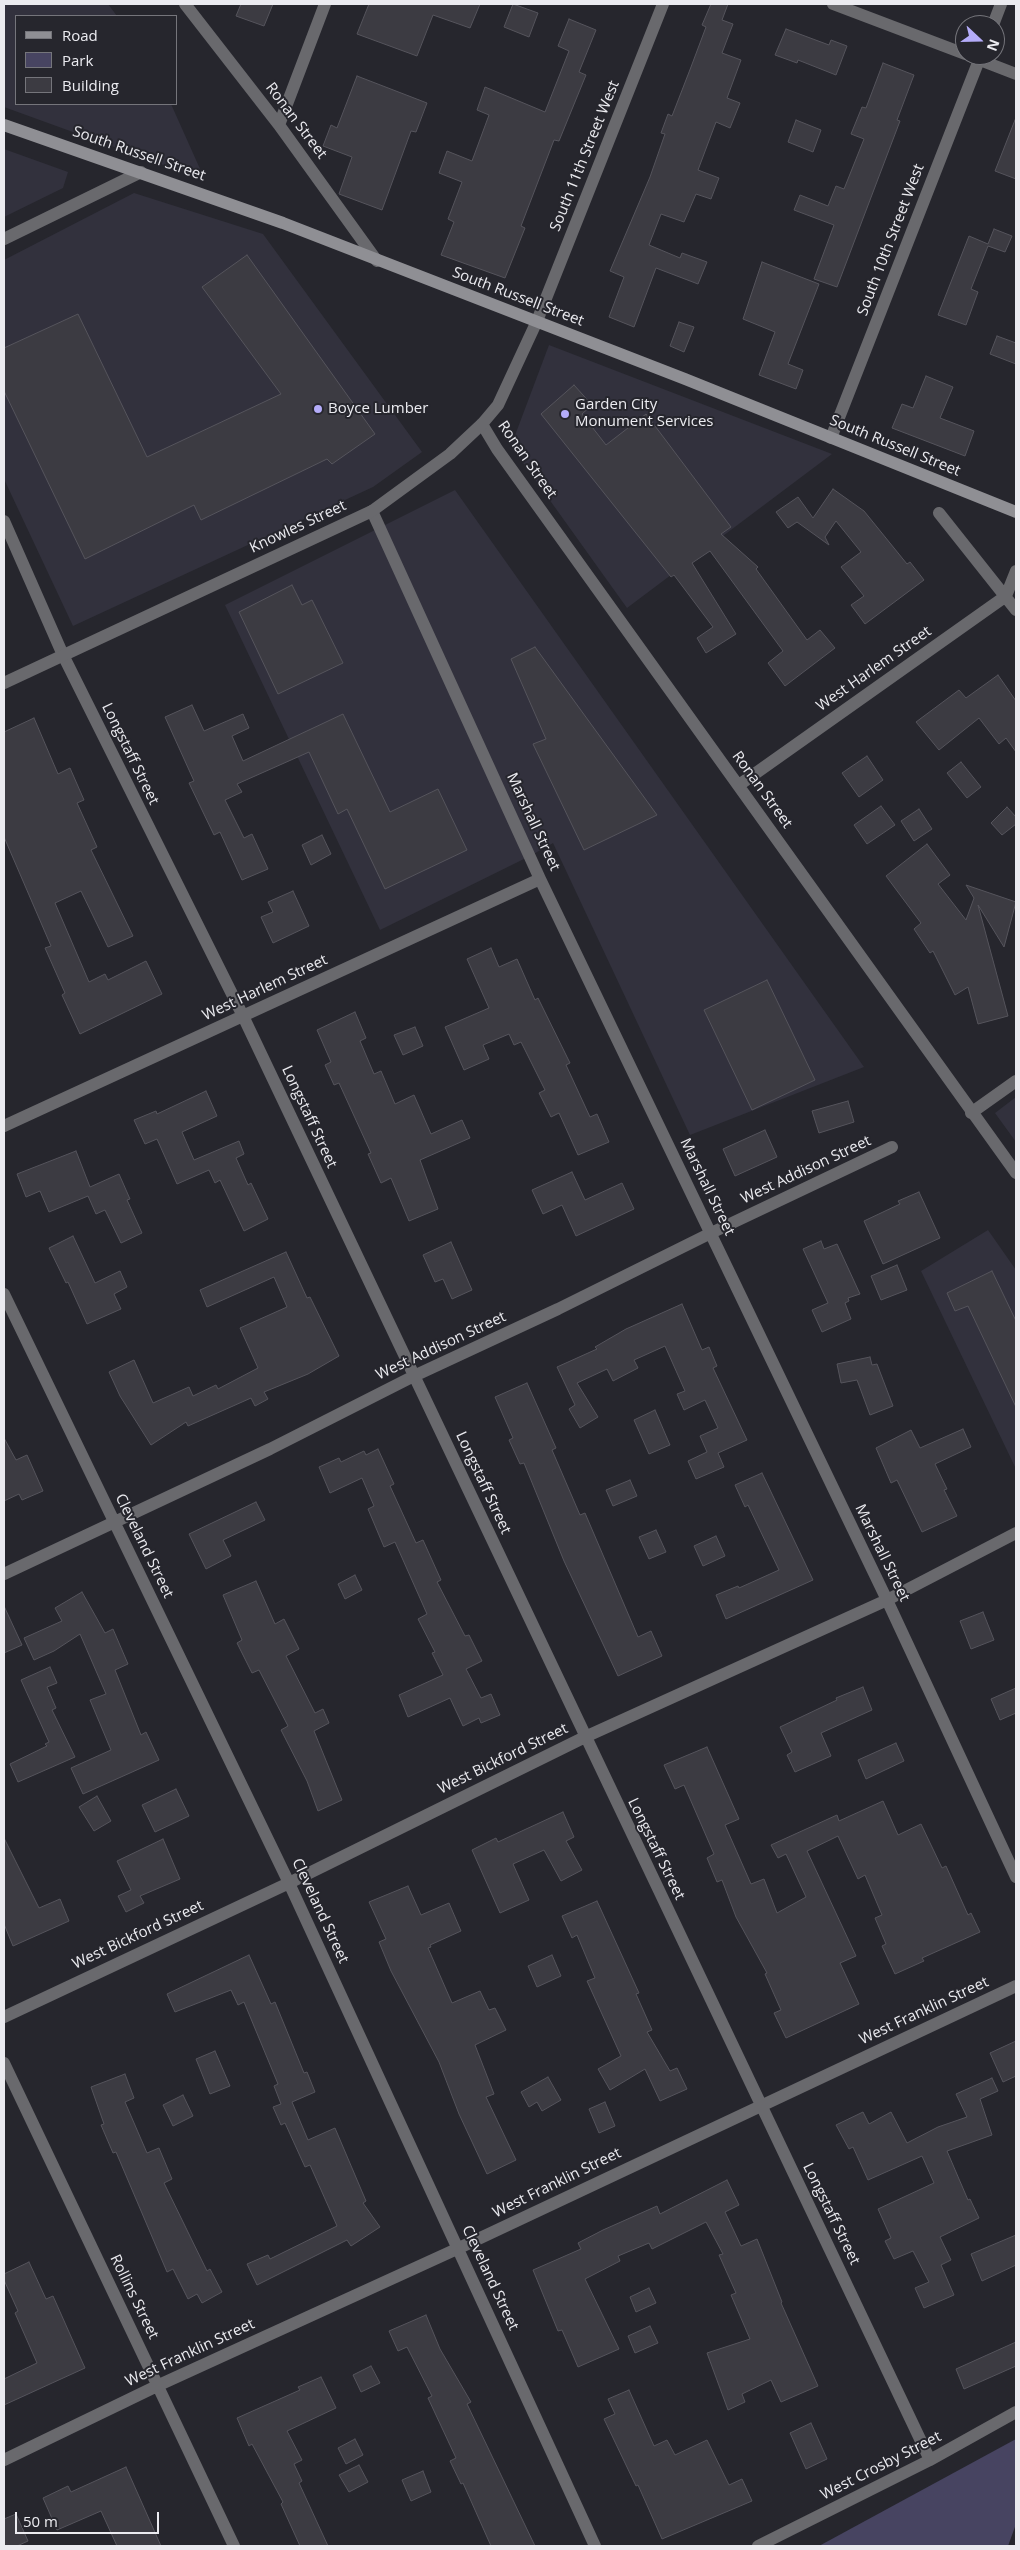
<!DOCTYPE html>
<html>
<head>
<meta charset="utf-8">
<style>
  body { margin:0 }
  #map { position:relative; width:1020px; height:2550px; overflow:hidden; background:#26262d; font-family:"Open Sans",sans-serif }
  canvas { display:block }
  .frame { position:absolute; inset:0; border:5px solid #ebebf0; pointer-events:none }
  .legend { position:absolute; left:15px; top:15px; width:162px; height:90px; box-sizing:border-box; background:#26262d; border:1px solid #75757b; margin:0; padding:6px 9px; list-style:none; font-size:15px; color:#ebebf0 }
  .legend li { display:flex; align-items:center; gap:10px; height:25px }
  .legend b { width:25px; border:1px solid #75757b }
  .north { position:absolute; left:955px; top:15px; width:50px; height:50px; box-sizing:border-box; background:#26262d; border:1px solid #75757b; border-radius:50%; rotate:111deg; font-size:14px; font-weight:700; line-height:20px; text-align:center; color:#ebebf0 }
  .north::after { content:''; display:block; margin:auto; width:18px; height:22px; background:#b4acf9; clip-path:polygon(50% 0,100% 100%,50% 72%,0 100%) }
  .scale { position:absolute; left:15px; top:2512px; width:144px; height:22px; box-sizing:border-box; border:2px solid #ebebf0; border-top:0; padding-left:6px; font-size:15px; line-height:18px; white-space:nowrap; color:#ebebf0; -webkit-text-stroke:4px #26262d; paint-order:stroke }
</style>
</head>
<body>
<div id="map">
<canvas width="1020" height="2550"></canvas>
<div class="frame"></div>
<ul class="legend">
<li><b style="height:6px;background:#8f8f94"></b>Road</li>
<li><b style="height:14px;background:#474461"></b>Park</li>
<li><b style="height:14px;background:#3c3b42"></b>Building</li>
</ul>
<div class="north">N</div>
<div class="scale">50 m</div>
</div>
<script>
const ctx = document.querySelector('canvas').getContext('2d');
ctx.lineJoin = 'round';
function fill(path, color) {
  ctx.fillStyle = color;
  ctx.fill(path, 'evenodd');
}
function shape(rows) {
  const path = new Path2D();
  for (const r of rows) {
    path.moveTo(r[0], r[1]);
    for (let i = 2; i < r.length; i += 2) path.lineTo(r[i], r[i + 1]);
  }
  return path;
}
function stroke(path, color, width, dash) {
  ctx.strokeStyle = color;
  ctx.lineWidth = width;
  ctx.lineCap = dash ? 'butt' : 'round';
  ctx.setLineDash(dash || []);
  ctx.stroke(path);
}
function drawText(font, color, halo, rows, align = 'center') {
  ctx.font = font + ' "Open Sans",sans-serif';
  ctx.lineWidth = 4;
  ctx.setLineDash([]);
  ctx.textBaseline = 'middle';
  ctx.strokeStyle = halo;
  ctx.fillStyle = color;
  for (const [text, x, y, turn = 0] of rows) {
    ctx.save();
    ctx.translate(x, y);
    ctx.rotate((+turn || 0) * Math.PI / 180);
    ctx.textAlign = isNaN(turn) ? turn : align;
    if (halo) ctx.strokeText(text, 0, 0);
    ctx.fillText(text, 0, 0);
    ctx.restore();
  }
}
fill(shape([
  [4,4,108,4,117,16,16,16,16,104,171,104,205,180,4,107],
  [4,149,68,172,63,188,4,217],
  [134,193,263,234,422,452,373,487,73,626,4,479,4,260],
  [549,345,832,454,627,608,511,446],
  [455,490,864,1067,690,1135,553,843,530,856,380,930,225,605],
  [1016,1097,1016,1142,995,1113],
  [988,1230,1016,1270,1016,1469,921,1271]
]), '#32313d');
fill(shape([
  [1016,2439,1016,2524,1008,2546,819,2546]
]), '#474461');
const building = shape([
  [241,4,273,4,264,26,236,16,241,4],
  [369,4,480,4,470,28,433,15,417,56,357,34,369,4],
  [513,4,538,13,529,37,504,27,513,4],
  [711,4,728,4,722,20,733,24,722,53,741,60,727,98,740,103,730,128,716,122,698,170,719,178,711,199,696,194,684,222,661,214,649,245,680,258,682,253,707,262,698,284,656,268,634,327,609,317,624,277,610,271,650,177,665,134,661,133,668,114,672,116,691,67,706,27,702,25,711,4],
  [569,19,596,30,579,72,586,75,559,141,554,140,521,226,525,228,505,278,441,255,454,222,448,219,462,182,439,173,447,151,472,161,489,115,477,110,485,87,545,112,569,51,558,46,569,19],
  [786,29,829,45,831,40,847,46,836,75,798,60,797,63,775,55,786,29],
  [883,63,914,75,897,120,900,121,837,287,814,279,834,225,794,210,800,195,828,206,836,186,844,189,864,139,851,134,862,107,866,108,883,63],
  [357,76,427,103,416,132,411,131,382,210,339,194,352,157,323,146,331,125,337,128,357,76],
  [796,120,821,130,813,152,788,142,796,120],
  [1015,120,1016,120,1016,179,995,171,1015,120],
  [994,229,1012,236,1005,252,988,246,971,289,978,292,966,325,938,315,969,236,988,244,994,229],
  [247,255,375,434,332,464,327,459,201,520,194,505,85,559,4,391,4,348,78,314,147,457,281,394,202,287,247,255],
  [762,262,819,284,788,364,803,370,796,389,759,375,775,332,743,319,762,262],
  [679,322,694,327,684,352,670,346,679,322],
  [997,336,1016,343,1016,364,990,354,997,336],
  [926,376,953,387,940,418,974,431,965,456,892,428,902,404,913,408,926,376],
  [574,385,592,405,582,414,606,445,646,414,731,527,721,534,758,567,756,569,807,640,820,630,835,648,785,686,768,663,783,651,710,551,692,563,736,634,706,653,697,638,713,627,674,575,671,577,541,414,574,385],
  [833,489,864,511,907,564,910,562,924,580,865,624,851,605,864,596,841,567,861,552,836,521,825,537,829,545,797,522,788,528,776,512,798,497,813,518,833,489],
  [292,585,302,605,312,600,343,663,278,694,239,612,292,585],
  [535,647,657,815,584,850,533,744,546,739,511,659,535,647],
  [998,675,1016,701,1016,752,1006,738,999,744,979,718,939,750,916,722,959,690,966,698,998,675],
  [192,705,204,731,243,714,249,728,232,736,243,761,343,714,390,812,438,789,467,850,385,889,347,809,338,814,309,752,237,784,242,792,225,800,244,838,252,834,268,869,242,880,220,832,214,835,189,783,194,781,165,717,192,705],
  [34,718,58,774,70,768,84,800,77,803,97,847,91,850,133,936,108,947,81,891,55,903,89,982,105,974,108,980,146,961,162,994,80,1034,62,995,65,993,45,948,51,946,4,837,4,732,34,718],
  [867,756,883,780,859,797,842,773,867,756],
  [961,762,981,787,967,798,947,773,961,762],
  [881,806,895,825,867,844,854,825,881,806],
  [1007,807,1016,817,1016,824,1002,835,991,823,1007,807],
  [919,809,932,829,914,841,901,821,919,809],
  [322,835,331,854,311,865,302,845,322,835],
  [927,844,950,875,938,884,966,920,974,898,966,885,1016,902,1004,947,978,905,1008,1016,978,1024,968,987,955,995,933,951,930,953,914,929,921,923,886,876,927,844],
  [293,891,309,926,273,943,261,917,273,912,268,902,293,891],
  [491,948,499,967,517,959,535,1000,538,998,570,1063,566,1065,590,1117,597,1114,609,1142,578,1155,559,1113,551,1117,539,1093,545,1090,521,1042,514,1045,509,1034,483,1045,489,1059,464,1070,445,1027,489,1008,467,959,491,948],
  [767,980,815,1080,752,1110,704,1010,767,980],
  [355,1012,366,1038,360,1041,374,1074,381,1071,395,1104,414,1095,431,1134,462,1120,470,1138,420,1160,438,1209,409,1221,391,1178,381,1183,368,1154,371,1153,339,1083,334,1085,325,1065,331,1062,317,1030,355,1012],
  [415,1027,423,1046,403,1055,394,1035,415,1027],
  [206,1091,217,1116,182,1132,194,1160,239,1141,244,1154,236,1158,248,1185,251,1183,268,1219,244,1231,220,1180,215,1183,209,1170,177,1184,157,1139,145,1144,134,1120,156,1111,157,1114,206,1091],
  [848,1101,854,1122,819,1133,812,1111,848,1101],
  [765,1130,777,1157,735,1176,723,1149,765,1130],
  [76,1151,90,1187,119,1174,130,1199,127,1200,142,1233,121,1243,105,1210,96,1214,88,1196,49,1212,40,1191,26,1197,17,1174,76,1151],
  [572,1172,585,1200,622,1183,634,1209,576,1236,562,1205,543,1214,532,1190,572,1172],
  [919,1192,940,1238,883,1264,864,1221,900,1204,898,1201,919,1192],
  [73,1236,95,1283,120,1271,127,1287,114,1294,121,1309,87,1324,68,1282,66,1283,49,1248,73,1236],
  [821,1241,824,1249,837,1244,860,1294,848,1298,849,1301,845,1303,851,1319,822,1332,812,1310,828,1303,803,1249,821,1241],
  [451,1242,472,1290,452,1299,443,1279,435,1282,423,1255,451,1242],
  [286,1252,307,1298,310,1297,339,1356,308,1374,264,1392,268,1399,255,1406,251,1398,188,1426,186,1422,151,1445,120,1396,109,1372,134,1360,153,1403,189,1387,193,1396,216,1385,218,1389,258,1368,240,1328,287,1307,274,1277,207,1307,200,1290,286,1252],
  [897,1265,907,1290,881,1300,871,1276,897,1265],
  [992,1271,1016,1321,1016,1407,968,1306,955,1311,947,1293,992,1271],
  [682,1304,702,1350,709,1347,717,1366,713,1368,747,1440,718,1453,724,1467,696,1479,688,1461,707,1452,700,1436,718,1428,705,1400,684,1410,677,1394,685,1391,665,1346,634,1360,638,1368,613,1381,607,1369,577,1383,598,1417,580,1428,569,1409,575,1405,557,1367,597,1349,595,1347,626,1329,682,1304],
  [870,1357,872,1365,877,1364,893,1406,870,1415,857,1380,841,1383,837,1364,870,1357],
  [527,1383,556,1448,552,1450,580,1515,585,1513,638,1637,651,1631,662,1656,618,1676,564,1561,524,1463,520,1464,509,1440,513,1438,495,1397,527,1383],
  [655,1410,670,1445,649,1454,634,1420,655,1410],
  [963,1429,971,1447,935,1464,947,1489,944,1490,957,1516,922,1532,897,1480,891,1483,876,1448,911,1430,920,1448,963,1429],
  [4,1438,16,1460,27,1455,43,1491,22,1500,19,1494,4,1501,4,1438],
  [378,1449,394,1484,390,1486,416,1543,423,1540,441,1580,437,1582,465,1636,469,1635,482,1661,466,1669,481,1698,491,1694,500,1715,481,1723,479,1718,463,1726,450,1698,408,1717,399,1695,443,1675,432,1653,435,1652,418,1619,427,1614,395,1542,384,1547,368,1509,374,1506,362,1478,330,1493,319,1467,339,1458,341,1462,364,1451,366,1455,378,1449],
  [762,1473,813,1580,726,1619,716,1595,738,1586,739,1588,779,1570,748,1505,745,1507,735,1485,762,1473],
  [630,1480,637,1496,613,1506,606,1490,630,1480],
  [256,1502,265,1520,223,1540,231,1556,206,1569,189,1534,256,1502],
  [656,1530,666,1552,649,1559,639,1537,656,1530],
  [716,1536,725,1556,703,1566,694,1546,716,1536],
  [355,1575,362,1590,345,1599,338,1584,355,1575],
  [256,1581,275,1624,284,1619,299,1649,286,1656,315,1713,323,1709,329,1723,314,1731,342,1800,318,1811,307,1781,281,1730,288,1726,259,1670,252,1673,237,1643,242,1640,223,1595,256,1581],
  [82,1592,105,1633,113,1629,128,1664,115,1670,141,1735,146,1732,159,1760,83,1794,71,1768,111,1750,90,1700,106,1694,80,1634,54,1651,34,1660,24,1638,62,1621,55,1608,82,1592],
  [4,1606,22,1645,4,1653,4,1606],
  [983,1612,994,1640,971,1649,960,1621,983,1612],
  [50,1667,57,1683,47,1687,56,1708,52,1710,75,1757,18,1782,10,1764,47,1746,45,1744,49,1742,21,1680,50,1667],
  [863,1687,872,1710,821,1733,831,1756,795,1772,787,1755,792,1752,780,1727,837,1700,836,1698,863,1687],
  [1016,1688,1016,1713,1000,1720,991,1699,1016,1688],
  [896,1743,904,1761,866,1779,858,1760,896,1743],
  [707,1747,739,1819,725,1825,751,1884,764,1879,777,1913,806,1897,786,1854,778,1858,771,1845,837,1815,839,1821,883,1801,898,1835,921,1824,942,1868,946,1866,968,1915,971,1913,980,1932,922,1958,924,1961,895,1974,882,1946,886,1944,875,1918,882,1915,865,1875,858,1879,838,1836,807,1851,856,1956,840,1963,859,2004,786,2038,774,2013,781,2010,765,1974,767,1973,736,1917,722,1880,717,1882,707,1858,714,1854,684,1785,675,1789,664,1765,707,1747],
  [176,1789,189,1816,155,1832,142,1805,176,1789],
  [97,1796,111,1821,94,1831,79,1807,97,1796],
  [563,1812,574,1837,566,1841,582,1870,561,1881,544,1850,513,1864,529,1900,500,1913,472,1850,496,1838,498,1842,563,1812],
  [4,1838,39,1908,60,1899,69,1921,13,1946,4,1924,4,1838],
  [163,1839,180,1879,140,1896,144,1903,126,1912,118,1896,131,1890,117,1861,163,1839],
  [408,1886,421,1915,449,1903,461,1931,430,1945,431,1947,428,1948,452,2003,480,1991,489,2010,495,2008,506,2030,475,2045,494,2094,486,2097,516,2160,487,2174,459,2114,439,2062,391,1971,379,1942,386,1939,369,1902,408,1886],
  [597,1901,639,1993,636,1994,652,2030,647,2032,670,2071,677,2068,687,2089,660,2101,645,2069,610,2090,598,2069,621,2056,587,1981,595,1978,577,1935,572,1938,562,1916,597,1901],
  [249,1955,271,2004,275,2002,304,2073,307,2072,315,2092,292,2102,308,2140,335,2128,366,2201,363,2203,380,2227,351,2246,347,2240,257,2285,247,2264,268,2255,270,2259,337,2226,310,2165,305,2167,285,2123,281,2125,273,2107,281,2104,274,2086,278,2084,244,2002,238,2005,231,1990,175,2012,167,1994,249,1955],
  [552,1955,561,1976,537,1987,528,1966,552,1955],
  [1016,2041,1016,2076,1003,2082,990,2053,1016,2041],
  [215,2051,230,2086,210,2094,196,2059,215,2051],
  [125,2074,134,2098,125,2102,147,2153,159,2148,172,2179,164,2183,207,2271,210,2269,222,2292,202,2303,197,2294,188,2299,173,2269,167,2272,116,2152,113,2153,101,2125,104,2124,91,2087,125,2074],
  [548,2077,561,2100,542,2111,537,2102,529,2107,521,2092,548,2077],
  [992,2078,998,2091,980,2099,992,2135,947,2151,968,2200,970,2199,979,2218,940,2237,951,2260,941,2265,954,2295,924,2308,915,2288,929,2282,913,2251,894,2259,885,2241,891,2238,878,2209,934,2183,922,2156,868,2180,853,2147,849,2149,836,2125,863,2112,869,2124,891,2112,907,2143,938,2127,967,2117,956,2094,992,2078],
  [183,2095,193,2116,173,2126,163,2105,183,2095],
  [605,2102,615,2126,599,2133,589,2109,605,2102],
  [727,2180,739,2205,725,2212,741,2246,757,2239,782,2302,781,2303,818,2386,781,2402,771,2380,742,2394,745,2402,728,2410,707,2353,750,2339,731,2295,736,2293,719,2255,723,2254,706,2222,652,2249,649,2243,618,2256,620,2261,585,2279,619,2349,578,2367,562,2330,558,2331,533,2270,581,2249,578,2243,603,2230,657,2206,660,2214,727,2180],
  [1016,2235,1016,2265,982,2281,971,2254,1016,2235],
  [29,2262,46,2299,53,2296,85,2368,4,2405,4,2379,37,2363,15,2313,18,2311,4,2280,4,2274,29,2262],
  [649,2288,656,2303,636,2312,630,2297,649,2288],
  [426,2315,440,2349,471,2402,467,2404,535,2546,491,2546,463,2483,461,2484,450,2461,456,2458,428,2398,432,2396,407,2347,398,2351,389,2331,426,2315],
  [650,2326,658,2343,635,2353,628,2336,650,2326],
  [1016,2342,1016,2366,964,2389,956,2369,1016,2342],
  [371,2366,380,2383,361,2392,353,2375,371,2366],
  [321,2377,336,2408,287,2431,302,2460,294,2464,302,2481,299,2483,328,2546,300,2546,281,2504,283,2502,252,2444,249,2446,237,2418,300,2390,298,2387,321,2377],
  [629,2390,654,2446,667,2440,675,2455,707,2440,729,2485,742,2479,752,2501,662,2539,638,2485,636,2486,604,2419,615,2414,608,2399,629,2390],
  [811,2423,827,2459,806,2469,790,2433,811,2423],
  [355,2439,363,2455,346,2464,338,2448,355,2439],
  [359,2465,368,2482,349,2492,339,2475,359,2465],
  [126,2467,161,2546,117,2546,101,2511,57,2530,43,2498,68,2486,71,2492,126,2467],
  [423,2471,431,2492,411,2501,402,2480,423,2471],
  [16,2514,28,2541,17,2546,4,2546,4,2519,16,2514]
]);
fill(building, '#3c3b42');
stroke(building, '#55545c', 1);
stroke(shape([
  [185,4,279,125,377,261],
  [833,4,965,54],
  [993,25,1001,4],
  [972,57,1016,74],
  [279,125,325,4],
  [4,239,141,172],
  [537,321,663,4],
  [482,424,497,449,1016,1173],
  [831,438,981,55],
  [372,511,540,879,887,1600,1016,1877],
  [939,513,1016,610],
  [4,521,63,655,243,1016,930,2460],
  [739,785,1006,596,1016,571],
  [971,1113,1016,1081],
  [4,1126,540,879],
  [4,1294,289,1883,595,2546],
  [4,1574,270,1449,414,1376,558,1309,711,1233,892,1147],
  [4,2017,289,1883,585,1737,887,1600,1016,1533],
  [4,2063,234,2546],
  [4,2460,159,2385,459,2248,1016,1986],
  [758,2546,930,2460,1016,2412]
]), '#69696d', 12);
stroke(shape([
  [4,683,372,511,450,454,482,424,498,405,537,321]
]), '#69696d', 12);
stroke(shape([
  [4,125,283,223,685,379,1016,512]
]), '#8f8f94', 12);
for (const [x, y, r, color] of [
  [318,409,5,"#b4acf9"],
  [565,414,5,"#b4acf9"]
]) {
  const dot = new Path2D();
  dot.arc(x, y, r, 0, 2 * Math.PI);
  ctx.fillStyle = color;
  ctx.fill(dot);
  stroke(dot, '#26262d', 2);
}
drawText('15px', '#ebebf0', '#26262d', [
  ["Ronan Street",296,121,53],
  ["South Russell Street",139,154,19],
  ["South 11th Street West",585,156,-68],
  ["South 10th Street West",891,240,-69],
  ["South Russell Street",518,297,21],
  ["South Russell Street",895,446,22],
  ["Ronan Street",527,460,55],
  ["Knowles Street",298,527,-25],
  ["West Harlem Street",874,669,-35],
  ["Longstaff Street",130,754,64],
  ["Ronan Street",762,790,54],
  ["Marshall Street",533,822,65],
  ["West Harlem Street",265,988,-25],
  ["Longstaff Street",309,1117,65],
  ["West Addison Street",806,1170,-25],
  ["Marshall Street",707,1187,64],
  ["West Addison Street",441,1346,-25],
  ["Longstaff Street",483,1483,65],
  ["Cleveland Street",144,1546,64],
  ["Marshall Street",882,1553,64],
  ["West Bickford Street",503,1759,-26],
  ["Longstaff Street",656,1849,64],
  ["Cleveland Street",320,1911,65],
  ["West Bickford Street",138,1935,-25],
  ["West Franklin Street",924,2011,-25],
  ["West Franklin Street",557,2183,-26],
  ["Longstaff Street",831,2214,64],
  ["Cleveland Street",490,2278,65],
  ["Rollins Street",134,2297,64],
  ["West Franklin Street",190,2353,-25],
  ["West Crosby Street",881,2466,-27]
]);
drawText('15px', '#ebebf0', '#26262d', [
  ["Garden City",575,405],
  ["Monument Services",575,422],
  ["Boyce Lumber",328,409]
], 'left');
</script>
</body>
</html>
